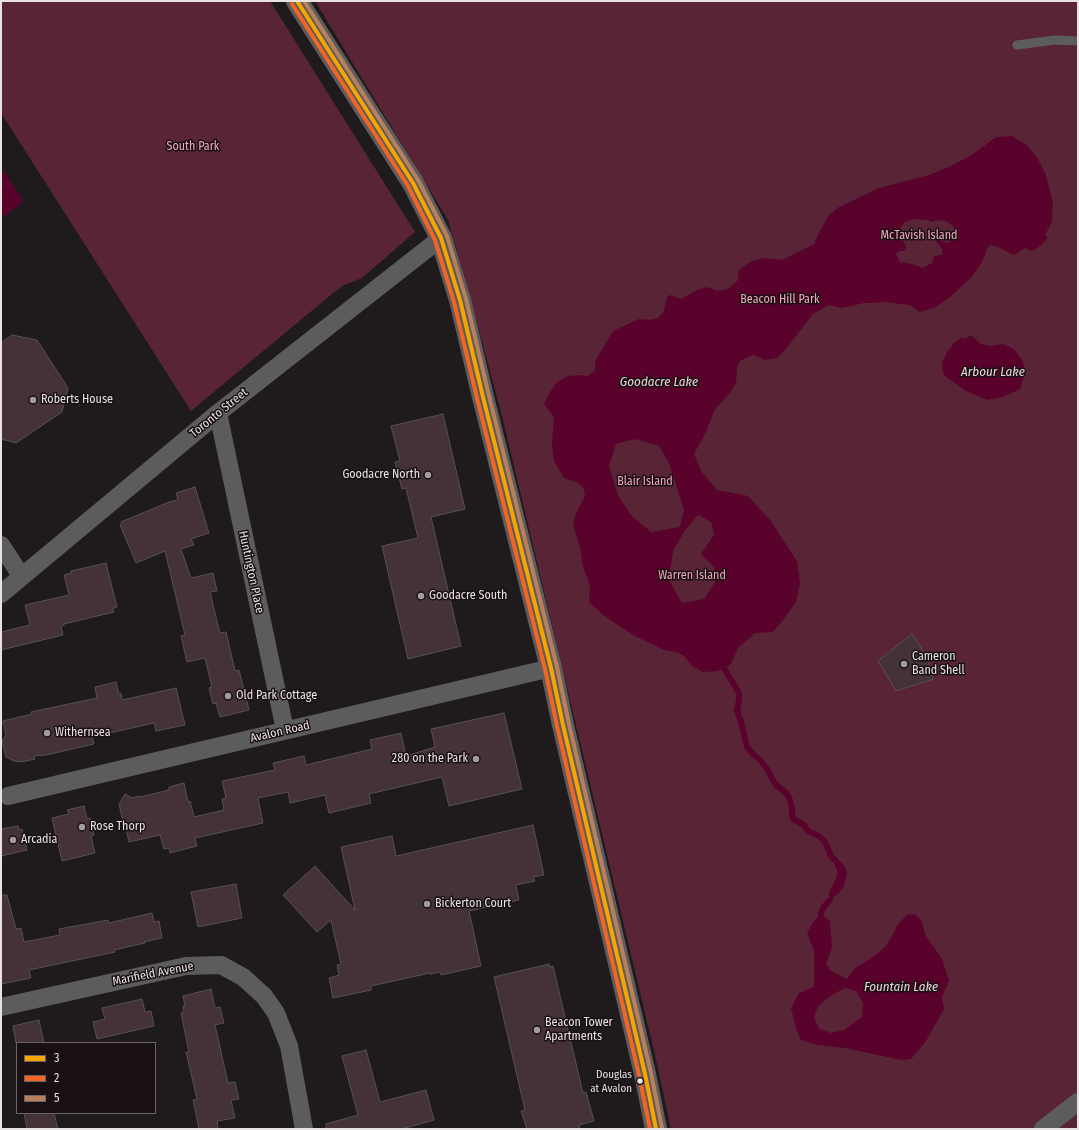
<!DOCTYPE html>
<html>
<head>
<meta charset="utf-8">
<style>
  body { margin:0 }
  #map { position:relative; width:1079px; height:1130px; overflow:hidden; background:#1f1b1c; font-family:"Fira Sans Condensed",sans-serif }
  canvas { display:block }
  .frame { position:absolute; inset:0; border:2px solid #e8e2e3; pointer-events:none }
  .legend { position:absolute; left:16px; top:1042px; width:140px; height:72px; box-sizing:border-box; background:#181012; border:1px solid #6b6466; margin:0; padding:5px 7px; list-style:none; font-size:12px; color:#e8e2e3 }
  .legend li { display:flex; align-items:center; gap:8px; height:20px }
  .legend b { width:20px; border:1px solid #6b6466 }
</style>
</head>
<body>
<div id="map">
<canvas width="1079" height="1130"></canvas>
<div class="frame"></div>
<ul class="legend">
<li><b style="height:5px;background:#f7a600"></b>3</li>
<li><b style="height:5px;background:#f26522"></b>2</li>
<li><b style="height:5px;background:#b6815c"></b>5</li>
</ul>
</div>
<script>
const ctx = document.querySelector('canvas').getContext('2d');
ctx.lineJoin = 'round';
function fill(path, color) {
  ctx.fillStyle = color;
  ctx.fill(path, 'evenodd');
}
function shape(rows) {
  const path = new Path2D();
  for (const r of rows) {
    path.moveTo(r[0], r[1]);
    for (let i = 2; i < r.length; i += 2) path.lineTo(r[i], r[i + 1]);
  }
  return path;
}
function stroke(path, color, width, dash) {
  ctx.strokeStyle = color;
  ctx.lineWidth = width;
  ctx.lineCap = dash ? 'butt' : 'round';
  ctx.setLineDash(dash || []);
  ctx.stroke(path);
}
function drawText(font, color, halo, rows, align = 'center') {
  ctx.font = font + ' "Fira Sans Condensed",sans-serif';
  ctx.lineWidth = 3;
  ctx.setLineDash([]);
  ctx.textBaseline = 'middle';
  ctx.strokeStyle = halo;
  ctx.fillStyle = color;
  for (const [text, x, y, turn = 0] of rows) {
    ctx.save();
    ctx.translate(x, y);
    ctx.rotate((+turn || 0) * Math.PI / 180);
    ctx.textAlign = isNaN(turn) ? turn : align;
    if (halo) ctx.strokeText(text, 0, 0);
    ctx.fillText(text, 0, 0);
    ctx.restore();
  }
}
fill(shape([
  [1,1,270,1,415,232,362,278,342,286,332,294,191,411,1,113],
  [315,1,1078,1,1078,1129,671,1129,655,1055,502,416,469,293,448,220]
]), '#592536');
fill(shape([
  [1012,136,1028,146,1038,159,1046,175,1053,203,1052,222,1045,235,1048,238,1039,247,1032,251,1025,248,1014,255,996,246,990,245,987,249,982,262,972,277,950,297,934,308,920,312,909,305,885,302,864,303,842,308,829,305,813,314,786,349,777,358,765,360,753,355,740,361,737,368,736,383,730,393,715,409,705,434,694,454,701,471,717,490,748,496,770,520,797,561,800,583,796,602,783,620,773,632,755,633,738,648,731,664,718,671,703,672,692,666,684,656,676,652,664,650,633,635,603,615,589,602,590,586,583,567,580,548,573,524,576,513,585,496,583,487,576,482,564,478,554,461,552,443,554,417,544,404,550,392,556,383,568,376,579,375,587,376,595,371,595,361,613,331,639,319,650,320,658,318,664,311,667,297,670,295,681,299,697,290,707,287,717,291,728,289,738,280,739,270,750,262,763,258,782,260,814,244,819,233,828,216,839,207,879,188,929,175,951,166,973,154,996,137],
  [914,219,928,220,931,222,936,220,947,221,956,229,954,237,948,243,938,240,936,241,942,249,942,254,940,255,934,256,932,263,923,268,912,264,900,262,896,254,899,251,905,251,906,247,903,241,896,237,899,229,905,222],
  [635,439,659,446,669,463,684,510,680,527,651,532,631,515,618,495,609,466,616,444],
  [698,515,711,522,714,535,701,554,714,567,716,581,704,599,682,603,669,580,673,551,686,529],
  [5,172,23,201,4,217,1,212,1,175],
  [971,335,981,344,989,346,1003,344,1014,349,1023,361,1025,372,1020,389,1003,397,987,400,966,391,949,379,943,374,942,363,947,352,955,342,961,338,965,339],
  [839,861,844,865,847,872,846,877,844,886,839,893,830,900,829,893,836,878,838,872,835,867,835,862],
  [821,914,830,921,832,947,826,964,830,970,847,979,855,968,870,959,885,947,891,938,898,924,907,915,915,914,921,920,926,936,942,959,949,981,942,997,944,1009,926,1041,911,1059,901,1060,845,1048,817,1045,801,1040,796,1028,791,1008,799,993,814,987,814,951,807,933,814,921],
  [845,988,856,991,863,1003,862,1017,844,1030,831,1033,819,1029,814,1017,818,1006,832,995]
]), '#59022b');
stroke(shape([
  [724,668,739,693,739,700,737,710,741,722,747,747,753,754,760,760,767,769,772,779,777,786,784,791,789,797,792,808,792,814,793,819,804,825,808,831,819,836,825,842,831,856,837,862],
  [821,914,823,908,830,900]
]), '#59022b', 6);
const building = shape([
  [12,335,37,340,68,388,62,412,16,443,1,439,1,343,12,335],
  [443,414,465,509,431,517,461,646,408,659,382,546,418,538,406,488,402,489,395,462,400,461,391,426,443,414],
  [195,487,209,533,191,539,194,545,181,549,191,578,213,573,217,591,210,592,218,625,220,633,226,632,235,671,239,670,249,710,220,717,216,703,213,704,209,688,212,687,205,658,187,662,181,636,185,635,165,551,136,563,120,525,122,524,121,522,169,502,178,500,176,493,195,487],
  [106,563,117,607,113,608,114,612,64,624,64,625,61,626,63,635,1,650,1,632,30,625,25,605,69,595,64,575,71,573,71,571,106,563],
  [912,634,925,654,930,667,933,679,896,691,878,661,912,634],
  [116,682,119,694,121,693,122,700,176,688,185,725,156,731,154,723,92,737,94,744,46,755,34,756,35,759,21,762,14,761,6,757,2,741,6,735,3,721,32,714,31,712,97,698,95,687,116,682],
  [504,713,522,789,449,806,442,777,369,794,371,803,329,813,325,795,290,803,288,792,258,798,263,823,195,838,197,846,170,853,169,848,164,849,160,835,129,842,126,829,125,830,119,804,125,794,132,798,140,796,140,797,169,790,169,787,184,783,188,802,190,801,194,817,224,810,222,799,226,798,222,781,275,770,273,763,304,756,306,765,343,756,372,749,370,740,401,733,406,756,435,747,431,729,504,713],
  [84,806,87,819,90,818,94,835,91,836,95,853,62,861,52,818,69,814,67,810,84,806],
  [533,825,544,875,533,877,535,881,516,885,519,900,469,911,481,966,441,975,440,972,430,974,430,973,371,986,371,990,333,998,329,978,339,975,337,965,341,964,331,920,317,932,283,895,315,866,355,910,341,847,392,836,396,856,533,825],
  [18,826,19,830,22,829,27,850,1,856,1,829,18,826],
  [236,884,242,918,198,927,191,892,236,884],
  [1,895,7,895,16,929,21,928,24,942,60,935,59,929,108,920,109,923,152,913,154,922,159,921,162,938,144,942,145,943,114,950,115,952,29,970,31,978,1,984,1,895],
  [549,964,549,967,553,966,583,1093,586,1092,594,1121,579,1125,580,1129,527,1129,521,1111,525,1110,494,977,549,964],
  [211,989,215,1008,220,1007,224,1023,215,1025,228,1083,235,1082,239,1099,231,1100,235,1118,217,1121,218,1129,199,1129,193,1100,197,1099,186,1052,189,1052,181,1013,184,1012,183,1006,185,1006,183,996,211,989],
  [142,999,145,1012,151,1011,154,1026,97,1039,93,1022,105,1019,102,1008,142,999],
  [39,1020,44,1043,16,1043,13,1026,39,1020],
  [366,1050,380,1102,426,1090,434,1120,402,1129,326,1129,326,1124,358,1115,342,1056,366,1050],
  [24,1113,54,1113,58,1129,27,1129,24,1113]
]);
fill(building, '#453239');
stroke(building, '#555152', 1);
stroke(shape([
  [1017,45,1055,40,1078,41]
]), '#5d5c5c', 9);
stroke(shape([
  [218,413,285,730],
  [1,545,22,577],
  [1,594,218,413,441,238],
  [8,796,551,668],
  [1,1007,186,966,221,965,243,977,264,996,276,1013,289,1046,304,1129],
  [1043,1129,1078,1102]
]), '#5d5c5c', 18);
stroke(shape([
  [297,1,413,183,441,238,460,300,483,397,551,668,563,725,645,1074,656,1129]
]), '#605c5d', 22);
stroke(shape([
  [297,1,413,183,441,238,460,300,483,397,551,668,563,725,645,1074,656,1129]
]), '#f7a600', 4);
stroke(shape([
  [292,4,408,186,435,240,454,302,477,398,545,669,557,726,639,1075,650,1129]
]), '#f26522', 4);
stroke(shape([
  [304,1,418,180,447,236,466,299,489,396,557,667,569,724,651,1073,662,1128]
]), '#b6815c', 4);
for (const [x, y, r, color] of [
  [33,400,4,"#a29c9d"],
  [428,475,4,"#a29c9d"],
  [421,596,4,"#a29c9d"],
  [904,664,4,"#a29c9d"],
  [228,696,4,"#a29c9d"],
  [47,733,4,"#a29c9d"],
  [476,759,4,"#a29c9d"],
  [82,827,4,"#a29c9d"],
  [13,840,4,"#a29c9d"],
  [427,904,4,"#a29c9d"],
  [537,1030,4,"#a29c9d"],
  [640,1081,3.5,"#e8e2e3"]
]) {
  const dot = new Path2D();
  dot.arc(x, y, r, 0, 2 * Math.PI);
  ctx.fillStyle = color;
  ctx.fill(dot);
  stroke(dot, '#181012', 1.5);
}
drawText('11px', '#e8e2e3', '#181012', [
  ["Douglas",632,1075],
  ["at Avalon",632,1089]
], 'right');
drawText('12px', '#f4a7bc', '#181012', [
  ["South Park",193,147],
  ["McTavish Island",919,236],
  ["Beacon Hill Park",780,300],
  ["Blair Island",645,482],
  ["Warren Island",692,576]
]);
drawText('12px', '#e8e2e3', '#181012', [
  ["Roberts House",41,400],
  ["Goodacre North",420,475,"right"],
  ["Goodacre South",429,596],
  ["Cameron",912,657],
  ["Band Shell",912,671],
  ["Old Park Cottage",236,696],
  ["Withernsea",55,733],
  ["280 on the Park",468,759,"right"],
  ["Rose Thorp",90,827],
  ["Arcadia",21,840],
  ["Bickerton Court",435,904],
  ["Beacon Tower",545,1023],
  ["Apartments",545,1037]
], 'left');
drawText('12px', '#e8e2e3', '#181012', [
  ["Toronto Street",219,413,-39],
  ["Huntington Place",251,572,78],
  ["Avalon Road",280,732,-13],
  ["Marifield Avenue",153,974,-11]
]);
drawText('italic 13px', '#efd4da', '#181012', [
  ["Arbour Lake",993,372],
  ["Goodacre Lake",659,382],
  ["Fountain Lake",901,987]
]);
</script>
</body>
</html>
